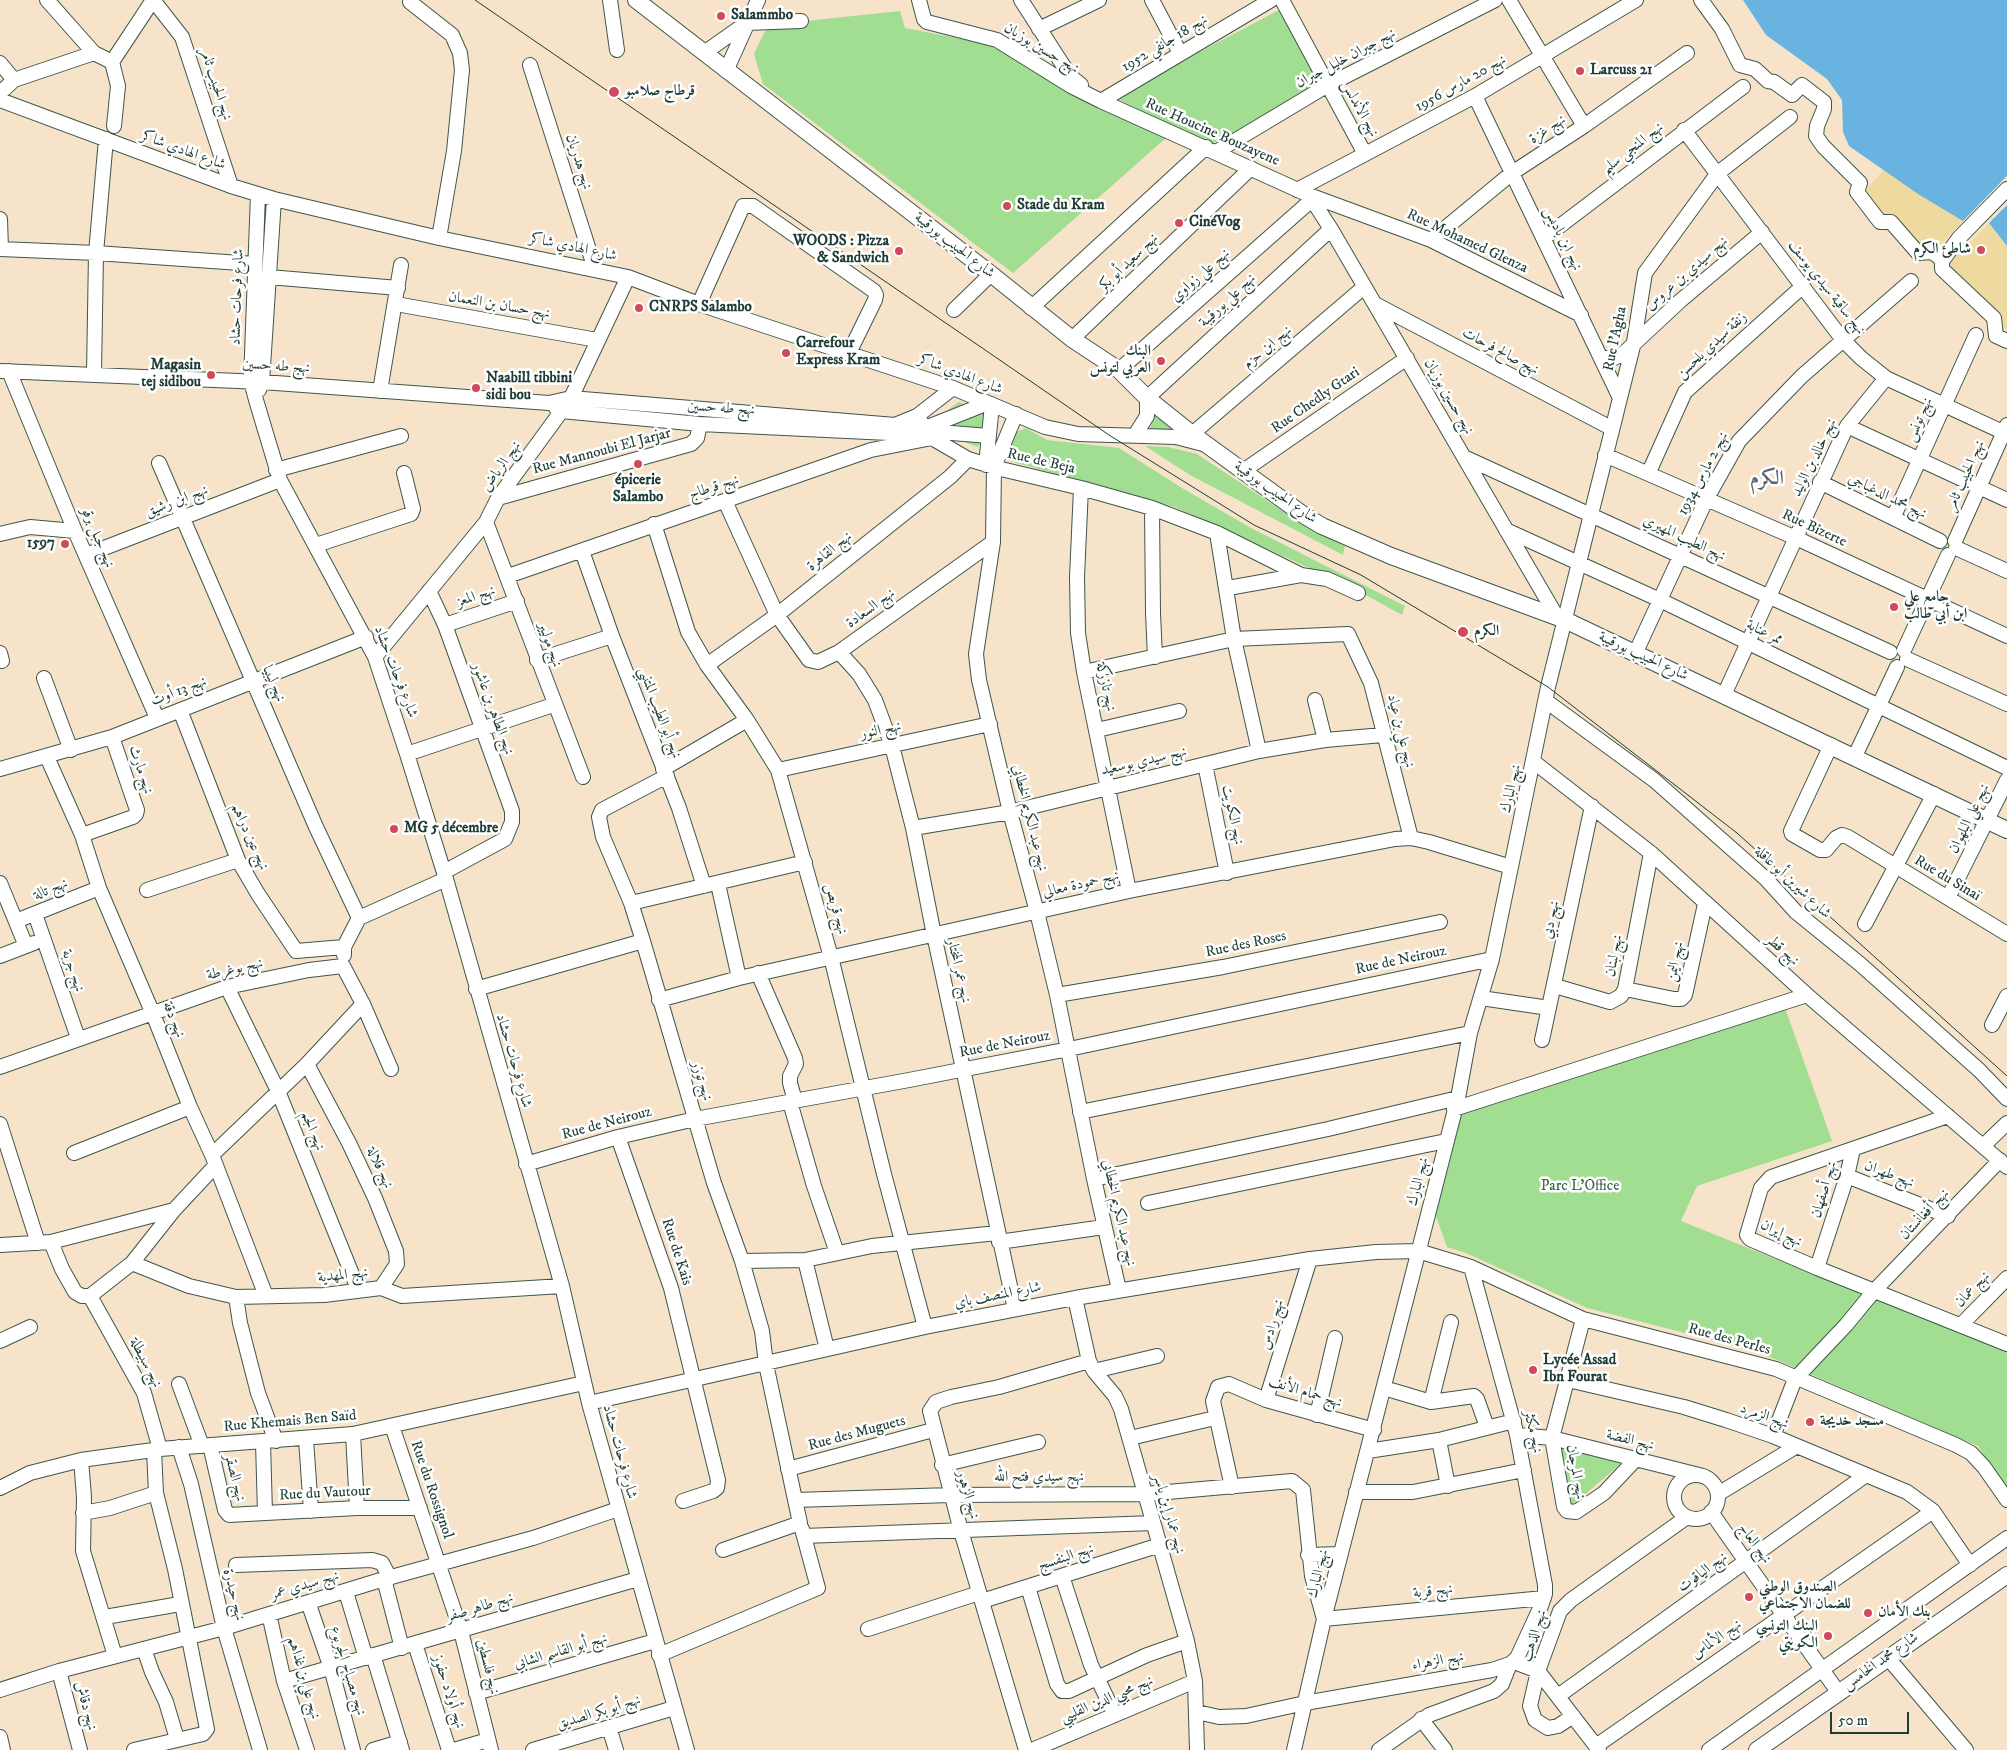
<!DOCTYPE html>
<html>
<head>
<meta charset="utf-8">
<style>
  body { margin:0 }
  #map { position:relative; width:2007px; height:1750px; overflow:hidden; background:#f6e3ca; font-family:"IM FELL DW Pica",serif }
  canvas { display:block }
  .scale { position:absolute; left:1830px; top:1712px; width:79px; height:22px; box-sizing:border-box; border:2px solid #1f3d34; border-top:0; padding-left:6px; font-size:15px; line-height:18px; white-space:nowrap; color:#1f3d34; -webkit-text-stroke:4px #fff; paint-order:stroke }
</style>
</head>
<body>
<div id="map">
<canvas width="2007" height="1750"></canvas>
<div class="scale">50 m</div>
</div>
<script>
const ctx = document.querySelector('canvas').getContext('2d');
ctx.lineJoin = 'round';
function fill(path, color) {
  ctx.fillStyle = color;
  ctx.fill(path, 'evenodd');
}
function shape(rows) {
  const path = new Path2D();
  for (const r of rows) {
    if (r.length === 3) {
      path.moveTo(r[0] + r[2], r[1]);
      path.arc(r[0], r[1], r[2], 0, 2 * Math.PI);
      continue;
    }
    path.moveTo(r[0], r[1]);
    for (let i = 2; i < r.length; i += 2) path.lineTo(r[i], r[i + 1]);
  }
  return path;
}
function stroke(path, color, width, dash) {
  ctx.strokeStyle = color;
  ctx.lineWidth = width;
  ctx.lineCap = dash ? 'butt' : 'round';
  ctx.setLineDash(dash || []);
  ctx.stroke(path);
}
function drawText(font, color, halo, rows, align = 'center') {
  ctx.font = font + ' "IM FELL DW Pica",Amiri,serif';
  ctx.lineWidth = 5;
  ctx.setLineDash([]);
  ctx.textBaseline = 'middle';
  ctx.strokeStyle = halo;
  ctx.fillStyle = color;
  for (const [text, x, y, turn = 0] of rows) {
    ctx.save();
    ctx.translate(x, y);
    ctx.rotate((+turn || 0) * Math.PI / 180);
    ctx.textAlign = isNaN(turn) ? turn : align;
    if (halo) ctx.strokeText(text, 0, 0);
    ctx.fillText(text, 0, 0);
    ctx.restore();
  }
}
fill(shape([
  [1281,9,1323,88,1210,145,1114,97],
  [900,11,905,28,989,44,1071,92,1166,138,1013,273,763,84,754,54,768,25],
  [959,402,997,416,978,447,951,437,941,415],
  [1155,415,1174,430,1150,429],
  [1026,428,1047,440,1119,448,1182,488,1251,528,1405,606,1402,615,1353,588,1175,507,1002,459,1014,433],
  [1145,446,1168,447,1197,454,1313,531,1345,546,1343,555,1190,475],
  [1784,1005,1832,1141,1697,1186,1681,1221,2007,1352,2007,1491,1978,1446,1756,1351,1587,1308,1466,1253,1447,1247,1434,1211,1459,1114],
  [1557,1444,1623,1462,1569,1508]
]), '#a2de91');
fill(shape([
  [1883,170,1963,221,1939,246,1946,252,1965,248,1989,223,2007,246,2007,329,1987,318,1862,195]
]), '#eeda9e');
fill(shape([
  [1743,0,2007,0,2007,176,1963,221,1918,194,1849,146,1843,132,1842,100,1827,79,1766,35],
  [2007,205,2007,246,1989,223]
]), '#69b3e1');
fill(shape([
  [2007,176,2007,180,1965,223,1962,223]
]), '#f6e3ca');
const minor = shape([
  [47,0,94,53,112,62,153,0],
  [153,0,182,37,231,186],
  [610,0,617,50],
  [919,0,924,19,927,22,997,40,1071,86,1101,101,1309,195,1431,240,1581,315],
  [1021,0,1070,76,1081,85],
  [1152,0,1180,53],
  [1282,0,1365,154],
  [1509,0,1584,126],
  [1701,0,1722,29,1740,65,1755,69,1768,81,1774,82,1792,95,1802,85,1824,102,1824,109,1817,126,1816,136,1823,146,1860,183,1857,192,1880,222,1891,222,1918,253,1932,252,1939,257,1942,261,1942,269,1994,318,1996,336,2007,341],
  [410,2,452,35,460,53,462,70,454,151,439,238],
  [746,23,801,21],
  [1039,29,1099,0],
  [704,53,745,24],
  [112,62,118,86,114,126],
  [0,63,14,80],
  [530,65,595,269],
  [726,71,758,0],
  [0,93,14,80,94,53],
  [1475,96,1619,396],
  [0,100,231,186,274,199,439,238,628,277,699,304,953,388,1045,427,1078,434,1176,437,1203,444],
  [1101,101,1271,0],
  [1684,130,1843,340,1861,358,1886,378,2007,434],
  [1216,152,1328,85,1495,0],
  [1297,190,1475,96,1636,0],
  [258,194,251,381,256,400,280,480,375,657,407,754,446,879,562,1286,589,1403,687,1750],
  [1309,195,1331,229,1557,617],
  [0,219,1,249],
  [1544,238,1743,87],
  [1431,240,1512,173,1584,126,1687,53],
  [0,249,96,253,255,264],
  [1942,261,1959,238,2007,189],
  [269,277,398,288],
  [396,304,597,340],
  [699,304,743,206,753,206,874,291,876,295,875,300,849,353],
  [1375,304,1611,428],
  [1031,308,1206,147],
  [954,310,991,274],
  [1072,339,1251,168],
  [1601,358,1614,358,1623,354,1680,301,1762,232],
  [1119,370,1306,205],
  [0,371,262,382,549,403,571,398,895,425,917,416,953,388],
  [9,371,75,531,157,718],
  [94,374,96,253,106,139],
  [259,390,262,382,274,199],
  [380,391,401,265],
  [556,408,561,411,700,424,910,434,988,403],
  [1016,414,994,467,993,542,976,654,979,680,1010,812,1037,912,1057,995,1094,1179,1119,1290],
  [917,416,932,438,968,459,1001,469,1081,488,1152,508,1217,533,1301,575,1327,579,1358,593],
  [1847,426,2007,500],
  [927,431,989,436],
  [1192,434,1364,287],
  [1135,435,1147,416,1147,398,1331,229],
  [1605,455,1796,538,2007,636],
  [1464,457,1890,652],
  [159,463,316,827,359,918],
  [986,465,992,405],
  [276,470,401,436],
  [1243,471,1407,358],
  [1649,472,1685,392,1803,286],
  [1820,482,1940,541],
  [1081,488,1077,577,1078,633,1084,672,1129,891],
  [498,498,691,444,697,438,700,424],
  [725,501,777,615,809,660,818,662,839,652,993,542],
  [1152,508,1153,613,1155,657],
  [1893,518,1976,335],
  [486,522,583,777],
  [654,524,688,632,707,665,747,720,778,770,831,957,884,1174,925,1327],
  [1506,530,1660,600,2007,768],
  [1217,533,1234,639,1348,634,1371,683,1411,838],
  [0,534,30,527,75,531],
  [1955,541,2007,425],
  [316,545,411,514,413,509,404,473],
  [1956,548,2007,571],
  [582,551,612,636,679,808,704,886],
  [86,555,280,480],
  [508,576,871,450,932,438],
  [1228,588,1301,575],
  [429,591,445,625,512,811,512,822,505,839,444,872],
  [445,625,517,601],
  [1904,650,1948,555],
  [839,652,859,674,875,700,892,746,913,828,934,935,1015,1309],
  [0,653,2,661],
  [1635,654,1707,498,1739,441,1802,376,1911,281],
  [375,657,486,522,498,498,571,398,628,277],
  [1907,659,2007,704],
  [537,660,612,636],
  [707,665,777,615,950,477,968,459],
  [1084,672,1234,639,1259,751],
  [44,678,71,750],
  [1724,695,1847,426,1886,378],
  [1315,700,1325,740],
  [1546,701,1654,780,1766,879,1796,912,1860,964,1979,1070,2007,1099],
  [180,710,238,860,258,894,296,951,344,947],
  [1097,730,1179,711],
  [1831,745,1791,831,1792,834,1820,850,1826,850,1836,838,1842,835,1848,837,2007,934],
  [407,754,553,705],
  [1855,756,1897,667],
  [47,757,82,835,99,888,153,1014,190,1107,212,1155,266,1296],
  [1534,762,1651,853,1807,995,2007,1167],
  [1205,764,1227,873],
  [0,769,112,737,366,637],
  [663,769,747,720],
  [778,770,990,724],
  [667,776,602,810,599,817,603,837,631,903,643,941,714,1183,742,1261,762,1331,766,1364,800,1523,723,1550],
  [913,828,1010,812,1259,751,1325,740,1383,735],
  [82,835,133,817,136,814,137,810,112,737],
  [0,883,26,946],
  [718,884,739,978],
  [147,890,238,860],
  [1948,898,2007,780],
  [631,903,805,862],
  [35,914,78,1038],
  [16,921,99,888],
  [1865,924,1934,794],
  [344,955,344,947,359,918,446,879],
  [0,956,34,943],
  [343,966,363,1004,391,1069],
  [758,973,795,1058,796,1064,790,1076,790,1083,795,1101],
  [1555,986,1610,1002,1621,996,1625,989,1651,853],
  [227,987,278,1091,358,1289],
  [476,989,643,941],
  [1625,989,1674,999,1681,999,1685,995,1705,904],
  [1057,995,1223,967,1440,922],
  [1481,998,1549,1008],
  [659,1000,739,978,1129,891,1395,839,1411,838,1429,842,1511,867],
  [1992,1025,2007,996],
  [1542,1040,1592,806],
  [307,1064,349,1143,375,1198,396,1251,397,1264,381,1288],
  [0,1067,227,987,309,970,343,966],
  [790,1102,814,1186,837,1253],
  [1454,1109,1807,995],
  [1080,1112,1470,1033],
  [1948,1116,1771,1177,1761,1188,1747,1235,1750,1239,1817,1268,2007,1344],
  [0,1124,38,1243],
  [618,1137,671,1288,718,1480,717,1488,713,1491,683,1501],
  [1983,1146,2007,1123],
  [74,1153,190,1107],
  [212,1155,307,1064,363,1004],
  [526,1164,618,1137,695,1119,909,1080,1069,1049,1492,959],
  [1847,1176,1948,1216],
  [1094,1179,1328,1129,1458,1098],
  [1148,1203,1446,1141],
  [51,1242,174,1210],
  [999,1242,1104,1227],
  [0,1245,51,1242,62,1269,75,1292,82,1296,90,1296,132,1263,174,1210,216,1165],
  [805,1260,827,1349],
  [742,1261,805,1260,872,1246,997,1233],
  [132,1263,189,1286,236,1297,324,1295,381,1288,402,1296,562,1286],
  [1817,1268,1847,1176,1853,1149],
  [90,1296,144,1393,160,1449],
  [236,1297,240,1323,258,1393,276,1441],
  [1075,1298,1089,1361,1094,1371,1115,1396,1121,1409,1187,1641,1195,1681,1197,1750],
  [1583,1319,1552,1438,1564,1507,1567,1511,1576,1512,1604,1493,1636,1459],
  [1961,1325,2007,1278],
  [0,1341,30,1327],
  [1094,1371,1157,1356],
  [1568,1380,1684,1407,1726,1420,1773,1436,1907,1492,1933,1511,1970,1565],
  [179,1384,202,1446],
  [1384,1388,1431,1402,1474,1396,1477,1399,1487,1427],
  [1266,1400,1310,1259],
  [1431,1402,1451,1322],
  [589,1403,925,1327,1075,1298,1310,1259,1376,1252,1418,1251,1471,1267,1583,1319,1776,1369,1956,1445,1971,1453,1984,1467,2007,1500],
  [1317,1415,1335,1338],
  [392,1426,461,1631,491,1750],
  [353,1434,357,1508],
  [1517,1435,1552,1438,1699,1475],
  [1773,1436,1795,1379,1846,1325,1874,1291,2000,1160],
  [1130,1438,1215,1418],
  [306,1439,311,1511],
  [1439,1440,1448,1486],
  [263,1442,265,1513],
  [210,1445,225,1510,229,1515,357,1508,420,1508],
  [179,1447,191,1484,224,1628,260,1750],
  [1368,1451,1439,1440,1514,1421],
  [81,1460,84,1497,83,1551,115,1656],
  [942,1465,1038,1442],
  [788,1469,933,1430],
  [1696,1497,22],
  [1232,1487,1213,1401,1218,1387,1229,1384,1266,1400,1374,1430],
  [0,1488,30,1473,81,1460,160,1449,353,1434,584,1383],
  [1356,1492,1413,1492,1524,1470],
  [1718,1494,1797,1446],
  [795,1500,951,1495,1145,1494,1292,1481,1303,1490,1312,1576,1324,1619,1544,1598],
  [1711,1512,1838,1692],
  [83,1513,110,1508,156,1493],
  [804,1536,1153,1523],
  [1308,1555,1341,1554],
  [236,1565,372,1560,382,1563,390,1578],
  [1062,1576,1091,1665,1115,1715],
  [384,1579,402,1648],
  [1028,1587,1057,1684,1062,1691,1069,1691,1147,1655,1187,1641],
  [346,1592,366,1658],
  [982,1601,1160,1545],
  [308,1602,331,1668,353,1750],
  [269,1614,284,1681,307,1750],
  [105,1617,180,1604],
  [868,1629,979,1593],
  [415,1644,449,1750],
  [144,1649,152,1672,166,1702,177,1739],
  [373,1655,402,1750],
  [659,1655,818,1588,802,1529],
  [1888,1658,1966,1750],
  [1514,1662,1538,1671,1530,1706,1535,1720,1548,1728,1558,1726,1573,1716],
  [59,1671,80,1750],
  [284,1681,638,1579],
  [0,1690,59,1671,224,1628,384,1579,533,1538,618,1509],
  [476,1693,655,1641],
  [1558,1696,1866,1475],
  [1197,1712,1219,1717,1246,1716,1305,1703,1492,1670,1510,1664,1517,1658,1541,1606,1545,1594,1545,1585,1517,1435,1471,1267],
  [1421,1719,1445,1750],
  [609,1727,616,1750],
  [0,1737,3,1750],
  [1596,1746,1933,1511],
  [134,1750,203,1734,207,1729,175,1569,156,1493,154,1450],
  [373,1750,400,1742],
  [454,1750,488,1740],
  [533,1750,674,1708],
  [1026,1750,961,1531,930,1411,936,1402,951,1397,999,1387,1089,1361],
  [1032,1750,1195,1681],
  [1294,1750,1324,1619,1458,1098,1470,1033,1492,959,1548,687,1634,342,1645,273,1718,173,1790,117],
  [1379,1750,1429,1715,1494,1691,1502,1684,1510,1664],
  [1599,1750,1538,1671,1560,1611,1571,1600,1687,1517],
  [1709,1750,2007,1538]
]);
const major = shape([
  [636,0,991,274,1072,339,1119,370,1147,398,1192,434,1305,516,1322,526,1391,556,1565,620,2007,830],
  [1757,1750,2007,1575]
]);
stroke(minor, '#3f564a', 16);
stroke(major, '#3f564a', 18);
stroke(minor, '#fff', 14);
stroke(major, '#fff', 16);
stroke(shape([
  [475,0,1109,435,1254,525,1361,575,1548,687,1737,833,2007,1076]
]), '#1f3d34', 1);
for (const [x, y, r, color] of [
  [721,16,5,"#d1495b"],
  [1580,71,5,"#d1495b"],
  [614,92,6,"#d1495b"],
  [1007,206,5,"#d1495b"],
  [1179,223,5,"#d1495b"],
  [1981,250,5,"#d1495b"],
  [899,251,5,"#d1495b"],
  [639,308,5,"#d1495b"],
  [786,353,5,"#d1495b"],
  [1161,361,5,"#d1495b"],
  [211,375,5,"#d1495b"],
  [476,388,5,"#d1495b"],
  [638,464,5,"#d1495b"],
  [65,544,5,"#d1495b"],
  [1894,607,5,"#d1495b"],
  [1463,632,6,"#d1495b"],
  [394,829,5,"#d1495b"],
  [1533,1370,5,"#d1495b"],
  [1810,1422,5,"#d1495b"],
  [1749,1597,5,"#d1495b"],
  [1868,1613,5,"#d1495b"],
  [1828,1636,5,"#d1495b"]
]) {
  const dot = new Path2D();
  dot.arc(x, y, r, 0, 2 * Math.PI);
  ctx.fillStyle = color;
  ctx.fill(dot);
  stroke(dot, '#fff', 2);
}
drawText('bold 15px', '#1f3d34', '#fff', [
  ["Salammbo",731,16],
  ["Larcuss 21",1590,71],
  ["قرطاج صلامبو",625,92],
  ["Stade du Kram",1017,206],
  ["CinéVog",1189,223],
  ["WOODS : Pizza",889,242,"right"],
  ["& Sandwich",889,259,"right"],
  ["شاطئ الکرم",1971,250,"right"],
  ["CNRPS Salambo",649,308],
  ["Carrefour",796,344],
  ["Express Kram",796,361],
  ["البنك",1151,352,"right"],
  ["العربي لتونس",1151,369,"right"],
  ["Magasin",201,366,"right"],
  ["tej sidibou",201,383,"right"],
  ["Naabill tibbini",486,379],
  ["sidi bou",486,396],
  ["épicerie",638,481,"center"],
  ["Salambo",638,498,"center"],
  ["1597",55,544,"right"],
  ["جامع علي",1904,598],
  ["ابن أبي طالب",1904,615],
  ["الكرم",1474,632],
  ["MG 5 décembre",404,829],
  ["Lycée Assad",1543,1361],
  ["Ibn Fourat",1543,1378],
  ["مسجد خديجة",1820,1422],
  ["الصندوق الوطني",1759,1588],
  ["للضمان الاجتماعي",1759,1605],
  ["بنك الأمان",1878,1613],
  ["البنك التونسي",1818,1627,"right"],
  ["الكويتي",1818,1644,"right"]
], 'left');
drawText('15px', '#1f3d34', '#fff', [
  ["نهج 18 جانفي 1952",1165,44,-31],
  ["نهج حسين بوزيان",1041,49,31],
  ["نهج جبران خليل جبران",1346,59,-28],
  ["نهج الحبيب ثامر",215,84,72],
  ["نهج 20 مارس 1956",1461,84,-29],
  ["نهج الأندلس",1359,109,61],
  ["نهج غزة",1548,130,-33],
  ["Rue Houcine Bouzayene",1212,133,24],
  ["نهج المنجي سليم",1633,149,-38],
  ["شارع الهادي شاكر",183,151,20],
  ["نهج هدريان",578,162,72],
  ["نهج ابن باديس",1562,239,64],
  ["Rue Mohamed Glenza",1467,242,25],
  ["شارع الحبيب بورقيبة",954,246,38],
  ["شارع الهادي شاكر",573,248,12],
  ["نهج سعيد أبو بكر",1129,263,-44],
  ["نهج سيدي بن عروس",1687,274,-41],
  ["نهج علي زواوي",1201,276,-41],
  ["نهج ساقية سيدي يوسف",1826,288,52],
  ["شارع فرحات حشاد",238,297,-88],
  ["نهج علي بورقيبة",1228,301,-43],
  ["نهج حسان بن النعمان",499,306,10],
  ["Rue l'Agha",1616,339,-78],
  ["زنقة سيدي بلحسن",1712,346,-43],
  ["نهج ابن حزم",1268,348,-40],
  ["نهج صالح فرحات",1500,352,28],
  ["نهج طه حسين",276,367,4],
  ["شارع الهادي شاكر",960,375,21],
  ["نهج حسين بوزيان",1448,397,60],
  ["Rue Chedly Gtari",1316,401,-35],
  ["نهج طه حسين",721,409,4],
  ["نهج تونس",1920,420,-66],
  ["Rue Mannoubi El Jarjar",602,452,-15],
  ["نهج خالد بن الوليد",1815,458,-64],
  ["Rue de Beja",1041,462,13],
  ["نهج الرياض",502,467,-55],
  ["نهج 2 مارس 1934",1704,474,-62],
  ["نهج الحبيب ثامر",1966,476,-66],
  ["نهج قرطاج",714,488,-18],
  ["شارع الحبيب بورقيبة",1275,493,35],
  ["نهج محمد الدغباجي",1887,497,26],
  ["نهج ابن رشيق",177,502,-21],
  ["Rue Bizerte",1814,529,25],
  ["نهج جبل برقو",97,538,67],
  ["نهج الطيب المهيري",1684,539,25],
  ["نهج القاهرة",830,552,-39],
  ["نهج المعز",476,597,-18],
  ["نهج السعادة",871,609,-36],
  ["ممر عنابة",1764,633,26],
  ["نهج موليير",549,645,71],
  ["شارع الحبيب بورقيبة",1643,657,25],
  ["شارع فرحات حشاد",395,672,69],
  ["نهج ليبيا",273,684,67],
  ["نهج تازركة",1105,687,78],
  ["نهج 13 أوت",179,692,-21],
  ["نهج الطاهر بن عاشور",492,709,70],
  ["نهج أبو الطيب المتنبي",659,713,69],
  ["نهج النور",881,731,-12],
  ["نهج علي بن عياد",1400,731,76],
  ["نهج سيدي بوسعيد",1144,762,-13],
  ["نهج مارث",140,770,72],
  ["نهج البارك",1512,789,-77],
  ["نهج الكويت",1232,815,78],
  ["نهج عبد الكريم الخطابي",1029,818,76],
  ["نهج علي البلهوان",1970,819,-64],
  ["نهج عين دراهم",249,837,66],
  ["Rue du Sinaï",1947,879,31],
  ["شارع شيرين أبو عاقلة",1792,883,43],
  ["نهج حمودة معالي",1081,885,-13],
  ["نهج تالة",51,890,-22],
  ["نهج قربص",835,909,74],
  ["نهج دبي",1552,920,-78],
  ["Rue des Roses",1246,945,-12],
  ["نهج قطر",1782,951,42],
  ["نهج لبنان",1615,956,-79],
  ["Rue de Neirouz",1401,961,-12],
  ["نهج اليمن",1676,962,-78],
  ["نهج يوغرطة",235,970,-13],
  ["نهج جربة",72,971,71],
  ["نهج عمر المختار",958,971,77],
  ["نهج دقة",173,1020,68],
  ["Rue de Neirouz",1005,1045,-11],
  ["شارع فرحات حشاد",513,1061,74],
  ["نهج توزر",701,1081,73],
  ["Rue de Neirouz",607,1124,-15],
  ["نهج الجم",312,1131,68],
  ["نهج قلالة",379,1168,65],
  ["نهج طهران",1889,1175,21],
  ["نهج البارك",1419,1182,-76],
  ["نهج أصفهان",1825,1190,-73],
  ["نهج عبد الكريم الخطابي",1118,1213,77],
  ["نهج أفغانستان",1925,1215,-46],
  ["نهج إيران",1781,1234,26],
  ["Rue de Kais",676,1252,72],
  ["نهج المهدية",343,1276,-6],
  ["نهج عمان",1973,1290,-46],
  ["شارع المنصف باي",998,1296,-11],
  ["نهج رادس",1273,1325,-73],
  ["Rue des Perles",1729,1340,15],
  ["نهج سبيطلة",145,1363,63],
  ["نهج حمام الأنف",1305,1393,17],
  ["نهج الزمرد",1764,1417,20],
  ["Rue Khemais Ben Saïd",290,1422,-5],
  ["نهج مكثر",1532,1432,77],
  ["Rue des Muguets",857,1434,-15],
  ["نهج الفضة",1630,1441,14],
  ["شارع فرحات حشاد",619,1452,75],
  ["نهج المرجان",1575,1472,80],
  ["نهج الصقر",234,1478,76],
  ["نهج سيدي فتح الله",1039,1478],
  ["Rue du Rossignol",431,1490,71],
  ["Rue du Vautour",325,1494,-3],
  ["نهج الزهور",967,1495,74],
  ["نهج عمار إبن ياسر",1168,1514,74],
  ["نهج العاج",1754,1544,54],
  ["نهج البنفسج",1066,1558,-18],
  ["نهج الياقوت",1703,1573,-36],
  ["نهج البارك",1319,1574,-76],
  ["نهج سيدي عمر",305,1586,-16],
  ["نهج قربة",1433,1592,-6],
  ["نهج حيدرة",233,1595,76],
  ["نهج طاهر صفر",480,1608,-17],
  ["نهج الذهب",1535,1636,-72],
  ["نهج الألماس",1717,1640,-35],
  ["نهج أبو القاسم الشابي",561,1652,-16],
  ["نهج الزهراء",1438,1662,-10],
  ["شارع محمد الخامس",1881,1662,-35],
  ["نهج فلسطين",487,1667,76],
  ["نهج مصباح الجربوع",347,1671,73],
  ["نهج علي بن غذاهم",303,1678,74],
  ["نهج أولاد حفوز",448,1692,72],
  ["نهج محيي الدين القليبي",1107,1700,-23],
  ["نهج دقاش",85,1706,75],
  ["نهج أبو بكر الصديق",599,1713,-17]
]);
drawText('15px', '#40654b', '#fff', [
  ["Parc L'Office",1580,1187]
]);
drawText('bold 20px', '#5d6474', '#fff', [
  ["الكرم",1767,480]
]);
</script>
</body>
</html>
